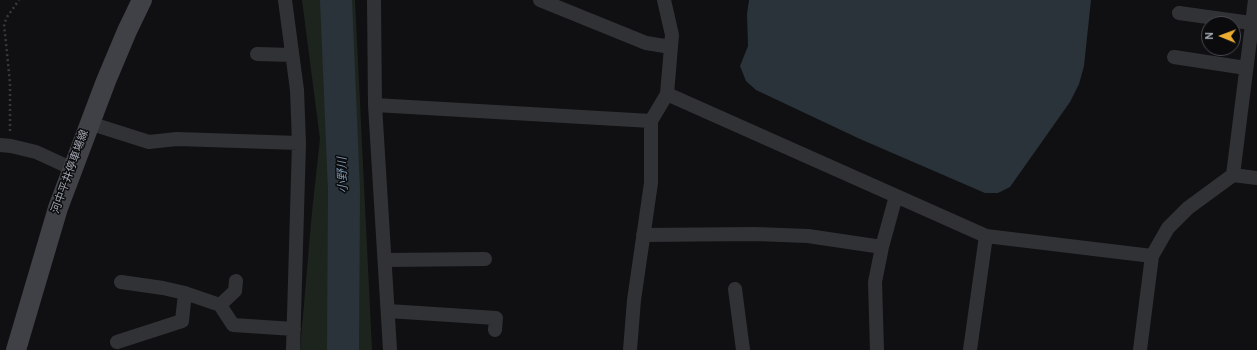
<!DOCTYPE html>
<html>
<head>
<meta charset="utf-8">
<style>
  body { margin:0 }
  #map { position:relative; width:1257px; height:350px; overflow:hidden; background:#101012; font-family:Overpass,sans-serif }
  canvas { display:block }
  .north { position:absolute; left:1201px; top:16px; width:40px; height:40px; box-sizing:border-box; background:#0b0b0d; border:1px solid #47494f; border-radius:50%; rotate:271deg; font-size:11px; font-weight:700; line-height:16px; text-align:center; color:#a2a7b2 }
  .north::after { content:''; display:block; margin:auto; width:14px; height:18px; background:#eaad30; clip-path:polygon(50% 0,100% 100%,50% 72%,0 100%) }
</style>
</head>
<body>
<div id="map">
<canvas width="1257" height="350"></canvas>
<div class="north">N</div>
</div>
<script>
const ctx = document.querySelector('canvas').getContext('2d');
ctx.lineJoin = 'round';
function fill(path, color) {
  ctx.fillStyle = color;
  ctx.fill(path, 'evenodd');
}
function shape(rows) {
  const path = new Path2D();
  for (const r of rows) {
    path.moveTo(r[0], r[1]);
    for (let i = 2; i < r.length; i += 2) path.lineTo(r[i], r[i + 1]);
  }
  return path;
}
function stroke(path, color, width, dash) {
  ctx.strokeStyle = color;
  ctx.lineWidth = width;
  ctx.lineCap = dash ? 'butt' : 'round';
  ctx.setLineDash(dash || []);
  ctx.stroke(path);
}
function drawText(font, color, halo, rows, align = 'center') {
  ctx.font = font + ' Overpass,"Noto Sans JP",sans-serif';
  ctx.lineWidth = 3;
  ctx.setLineDash([]);
  ctx.textBaseline = 'middle';
  ctx.strokeStyle = halo;
  ctx.fillStyle = color;
  for (const [text, x, y, turn = 0] of rows) {
    ctx.save();
    ctx.translate(x, y);
    ctx.rotate((+turn || 0) * Math.PI / 180);
    ctx.textAlign = isNaN(turn) ? turn : align;
    if (halo) ctx.strokeText(text, 0, 0);
    ctx.fillText(text, 0, 0);
    ctx.restore();
  }
}
fill(shape([
  [302,0,355,0,372,350,300,350,312,212,320,139]
]), '#1d241e');
fill(shape([
  [749,0,1091,0,1084,66,1079,84,1070,102,1010,187,998,193,985,193,860,139,756,90,746,81,740,66,748,46,747,14]
]), '#2a333a');
stroke(shape([
  [336,0,344,190,343,350]
]), '#2a333a', 32);
stroke(shape([
  [10,131,10,83,4,24,7,17,19,0]
]), '#37393d', 2.5, [2, 3]);
stroke(shape([
  [285,0,297,90,299,143,293,350],
  [374,0,375,105,390,350],
  [540,0,646,43,671,47],
  [1179,13,1251,23],
  [257,54,292,55],
  [1174,57,1246,68],
  [667,94,986,236,1152,256],
  [375,105,651,121],
  [89,123,149,142,177,139,299,143],
  [0,145,11,146,36,152,73,169],
  [1233,175,1255,0],
  [643,235,755,234,808,236,882,247],
  [385,260,485,259],
  [121,282,163,288,185,293,220,305,233,325,294,329],
  [735,289,743,350],
  [220,305,235,291,236,281],
  [388,311,496,318,495,330],
  [117,342,182,321,185,293],
  [630,350,634,300,651,183,651,121,667,94,672,35,664,0],
  [877,350,875,282,882,247,896,196],
  [970,350,986,236],
  [1140,350,1152,256,1168,228,1188,208,1233,175,1257,178]
]), '#313236', 14);
stroke(shape([
  [16,350,58,208,106,81,127,31,142,0]
]), '#404146', 20);
drawText('11px', '#a2a7b2', '#0b0b0d', [
  ["河中平井停車場線",71,172,-70]
]);
drawText('italic 12px', '#7994ad', '#0b0b0d', [
  ["小野川",344,175,-92]
]);
</script>
</body>
</html>
